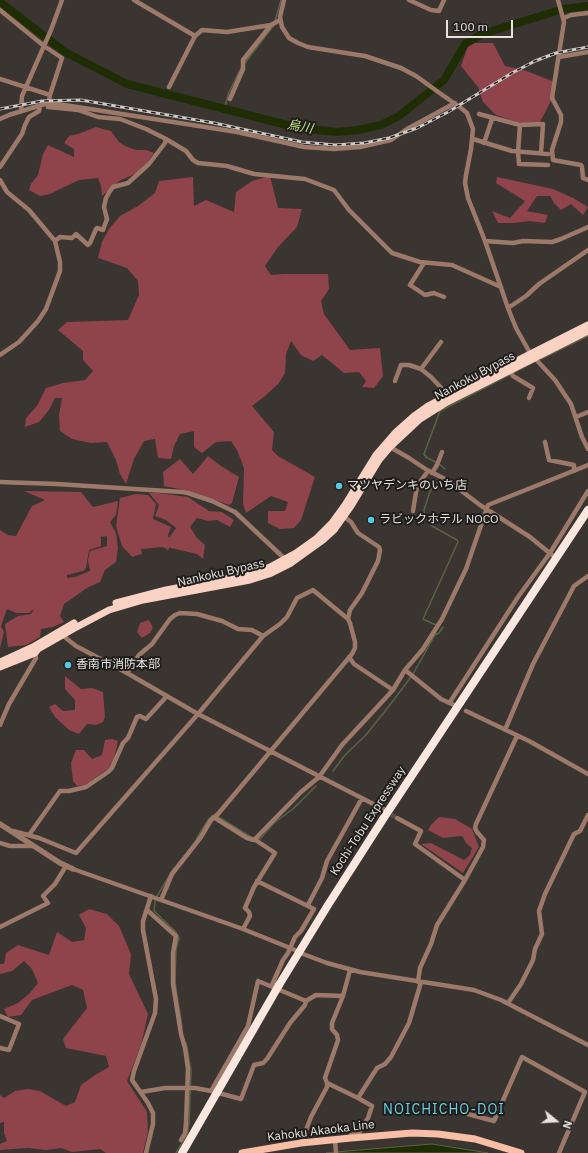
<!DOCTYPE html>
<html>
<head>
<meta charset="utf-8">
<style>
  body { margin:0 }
  #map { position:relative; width:588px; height:1153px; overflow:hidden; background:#3a3530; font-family:"IBM Plex Sans",sans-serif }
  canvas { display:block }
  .north { position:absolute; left:536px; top:1101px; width:40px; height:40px; -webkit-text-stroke:3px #1f1d1b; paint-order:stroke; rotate:108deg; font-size:11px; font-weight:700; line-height:16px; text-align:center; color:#e5e2df }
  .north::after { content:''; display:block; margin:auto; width:14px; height:18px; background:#e5e2df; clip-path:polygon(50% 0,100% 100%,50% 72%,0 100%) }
  .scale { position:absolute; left:446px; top:20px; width:67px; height:18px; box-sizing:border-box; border:2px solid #e5e2df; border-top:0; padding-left:5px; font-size:12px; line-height:14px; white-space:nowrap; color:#e5e2df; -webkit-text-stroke:3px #1f1d1b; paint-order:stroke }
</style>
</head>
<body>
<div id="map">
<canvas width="588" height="1153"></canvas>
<div class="north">N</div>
<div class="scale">100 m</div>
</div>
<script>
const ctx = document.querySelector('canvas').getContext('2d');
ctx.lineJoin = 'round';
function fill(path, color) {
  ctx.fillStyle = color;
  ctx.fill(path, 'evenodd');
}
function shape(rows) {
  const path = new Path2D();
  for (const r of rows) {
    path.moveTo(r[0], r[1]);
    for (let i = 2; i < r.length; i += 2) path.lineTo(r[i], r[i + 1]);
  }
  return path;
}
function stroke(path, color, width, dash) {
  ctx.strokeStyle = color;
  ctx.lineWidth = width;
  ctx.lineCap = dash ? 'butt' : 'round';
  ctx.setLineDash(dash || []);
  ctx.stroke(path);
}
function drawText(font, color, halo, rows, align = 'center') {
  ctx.font = font + ' "IBM Plex Sans","Noto Sans JP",sans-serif';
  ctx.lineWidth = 4;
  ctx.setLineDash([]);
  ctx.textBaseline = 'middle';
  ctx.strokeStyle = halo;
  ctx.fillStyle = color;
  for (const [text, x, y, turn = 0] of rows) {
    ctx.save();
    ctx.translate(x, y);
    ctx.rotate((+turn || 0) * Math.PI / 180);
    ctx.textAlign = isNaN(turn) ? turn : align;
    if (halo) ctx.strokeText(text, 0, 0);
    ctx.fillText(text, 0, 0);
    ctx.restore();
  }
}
fill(shape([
  [469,43,493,43,505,66,524,70,552,81,554,95,538,126,517,122,496,115,483,102,478,87,461,66],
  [96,127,111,131,119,142,125,146,136,150,146,150,154,153,146,164,135,174,121,180,102,196,101,186,98,178,79,180,50,194,40,196,29,190,31,184,38,175,43,154,48,145,74,157,74,149,64,143,69,136,78,134],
  [270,176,278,208,302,209,297,227,278,247,265,266,271,275,283,274,328,274,329,289,321,301,324,314,350,350,380,348,383,376,374,388,362,387,366,381,359,372,344,373,322,355,313,361,301,355,291,341,286,354,285,373,279,383,265,396,252,406,274,432,272,450,278,456,315,477,301,520,294,528,280,529,268,523,268,511,285,511,288,502,271,496,246,513,243,504,244,468,237,450,231,441,216,442,202,453,194,447,194,431,180,434,174,446,171,459,158,458,155,439,144,441,134,459,126,484,120,474,116,460,107,442,91,443,72,439,60,431,59,415,62,398,55,398,49,410,39,422,25,427,26,418,37,406,46,388,63,383,85,380,93,371,83,360,83,351,58,330,67,322,128,320,139,295,138,281,127,268,98,258,102,242,109,229,120,216,138,206,155,193,159,181,193,177,194,206,206,200,234,212,236,192,252,181],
  [497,177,553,189,573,198,588,207,583,215,571,204,561,210,554,203,550,196,537,196,527,211,548,215,545,223,530,221,513,223,498,223,492,211,510,218,525,201,496,183],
  [208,456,221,466,239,477,232,503,229,505,189,491,164,486,163,472,180,459,193,474],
  [24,491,81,492,93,507,118,501,116,515,110,522,116,533,118,548,116,562,105,570,100,582,87,588,64,604,60,616,64,622,53,627,41,629,40,637,26,645,8,647,5,624,18,616,31,614,34,609,29,613,16,613,7,609,1,626,4,632,0,648,0,530,8,535,16,536,32,506,45,500],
  [107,536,107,546,90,551,88,560,90,571,75,577,67,578,67,575,83,571,86,568,89,550,101,546,101,539,100,537],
  [149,493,159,493,188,497,209,511,222,512,234,520,230,527,217,520,208,521,197,518,190,527,197,538,205,545,203,559,197,554,171,548,170,547,168,550,163,547,141,549,142,554,132,557,122,546,116,526,120,498,136,494,148,495,156,504,153,519,171,527,168,535,169,538,176,528,166,520,155,516,159,505],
  [149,620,153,628,150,633,142,638,137,632,140,623],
  [65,676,81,689,92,688,103,692,105,717,103,722,96,725,87,724,79,734,69,730,55,717,49,707,55,704,63,711,75,710,75,700,65,689],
  [112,739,118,741,114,759,109,768,85,785,77,786,73,781,71,763,76,750,84,750,92,759,102,755,105,740],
  [439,817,455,819,472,829,479,847,463,873,421,844,431,843,464,860,470,855,472,848,466,843,463,837,461,836,443,838,428,830,431,825],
  [89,909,107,914,119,926,131,954,129,974,148,1014,141,1045,127,1081,147,1112,148,1132,143,1153,106,1153,100,1149,72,1152,61,1148,46,1150,28,1148,0,1150,0,1144,7,1141,4,1133,4,1122,0,1123,0,1095,4,1098,15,1091,28,1089,40,1091,66,1106,75,1102,81,1085,95,1075,109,1067,106,1056,66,1048,63,1039,87,1008,83,990,72,985,32,1000,21,1015,8,1017,4,1009,18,1003,30,993,38,983,32,969,24,961,12,971,0,974,0,964,4,964,6,953,18,945,49,955,57,932,72,942,84,940,86,928,79,915]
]), '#8f434b');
const water = shape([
  [432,1144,488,1153,326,1153,371,1149,432,1144]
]);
fill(water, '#1e2d03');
stroke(water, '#5a6345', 1);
stroke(shape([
  [275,21,281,0],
  [245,63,274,25],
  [224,110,229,92,241,68],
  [541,359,588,336],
  [445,469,439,464,426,457,424,454,440,411,536,361],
  [436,625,423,619,458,542,457,540,432,526,425,518,424,510,430,491,438,482],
  [413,674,435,635,439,633,443,627],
  [333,771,345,755,365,736,386,710,411,677],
  [217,816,251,837],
  [197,838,208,820,213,815],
  [258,839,260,839,274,823,294,808,316,786],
  [157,896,174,868],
  [155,901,154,911,176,932,179,938,176,950,175,982,182,1027],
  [176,1153,187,1135,189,1124,191,1070,186,1043]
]), '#5a6345', 1.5);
stroke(shape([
  [0,2,65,52,127,84,299,128,337,132,358,130,381,125,399,116,444,80,465,44,482,34,563,9,588,6]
]), '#1e2d03', 8);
stroke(shape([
  [386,811,397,818]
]), '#544f4a', 4.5, [4.5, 2]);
stroke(shape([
  [134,0,195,36],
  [284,0,280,17,282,27,289,38,298,43,308,47,365,56,401,68,416,76,441,94,461,108,467,113,473,129,471,149,466,175,465,183,468,198,485,241,508,308,516,328,530,353,555,380,571,404,582,437,588,449],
  [409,0,431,10,439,11,444,0],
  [558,0,564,22,552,98,561,115,561,122,552,150,553,160,581,165,582,167,583,178,588,180],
  [0,10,44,46,62,58,50,95,48,107,78,110,98,117,120,119,146,129,166,139,186,151,193,160,198,163,227,166,254,174,305,179,334,190,349,210,392,253,420,262,452,265,501,287],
  [564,18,571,15,588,13],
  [559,57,588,52],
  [0,79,50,95],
  [169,87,195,36,202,30,227,32,271,25,280,20],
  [230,99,243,69,243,60,271,25],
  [21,111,22,96,51,30,62,0],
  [479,114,520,125],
  [0,119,9,115,48,103,58,104,237,132,304,147,334,149,360,147,391,140,407,129,455,103],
  [473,139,512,151,548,154],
  [484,143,492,119],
  [541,153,543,124,520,125,518,152,519,164,548,165],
  [0,167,22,134,25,125,29,117,39,111,40,106],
  [0,180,7,192,29,210,55,241,60,262,60,271,46,309,38,321,19,342,0,355],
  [55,241,60,237,72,238,76,234,88,245,90,243,96,229,97,228,103,230,107,219,104,207,106,198,110,191,113,187,128,183,138,174,149,164,165,143,166,139],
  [485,241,513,243,523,241,552,242,561,239,588,227],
  [424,263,410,285,425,295,434,293,444,297],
  [508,308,526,296,539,284,588,250],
  [441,342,421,369,431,377,448,395],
  [510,370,513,376,533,388,529,398],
  [395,381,401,365,409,365,421,369],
  [576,417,588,412],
  [545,442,549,460,574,465,574,471],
  [390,447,409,458,427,470,447,480,480,505,530,537,552,555],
  [432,473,437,465,442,452],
  [0,482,57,484,182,492,188,493,212,501,235,512,285,559],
  [413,511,417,486,428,471],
  [342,515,351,522,358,533,379,547,380,550,378,561,362,593,350,610,348,619],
  [62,635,76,646,127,673,198,714,385,810],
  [349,657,354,664,393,690],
  [405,670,441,699,454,705],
  [127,673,139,655,152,644,170,619,175,615,180,613,197,614,222,621,238,629,252,630,263,636],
  [450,702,518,597,550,553,588,491],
  [466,711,529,741,588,774],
  [0,725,9,704,36,658,35,652],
  [505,730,533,664,574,586,588,576],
  [215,818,247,838,254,840,301,792,319,777,342,745,393,690,405,670,423,649,442,619,466,569,488,505,588,465],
  [397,818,421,831,415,844,465,880],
  [13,831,39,838,76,853,198,714,263,636,280,624,287,617,297,598,313,590,348,619,350,623,355,642,355,648,352,654,218,814,211,820,201,837,172,874,161,900],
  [29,835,60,791,69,791,86,787,108,772,112,768,115,761,123,743,128,738,137,717,140,716,146,719,167,696],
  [0,843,10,846,33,846],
  [73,869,243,929,295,950],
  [257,881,314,909,301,931,295,937,288,953,283,960,272,985],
  [308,905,322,878,327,861,362,798],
  [147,910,176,936,173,953,173,984,181,1034,185,1048,188,1069,186,1123,185,1133,181,1140],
  [0,927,48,903,43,896,55,884,66,866],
  [243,929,250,916,249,912,245,908,254,887,275,853,254,839],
  [303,954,327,963,360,972,474,990,501,1000,588,1045],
  [418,982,420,968,431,944,437,925,465,880,483,847,484,840,477,832,475,828,476,824,517,736],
  [508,1003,521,984,533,960,535,949,542,934,539,911,545,894,574,834,580,831,588,815],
  [0,1016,19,1024,9,1050,0,1048],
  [327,1083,358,1098,372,1106,368,1118,359,1133,351,1135,351,1138],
  [211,1091,248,1026,258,981,306,1001],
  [141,1092,165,1088,195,1088,211,1091,241,1099,254,1065,263,1063,267,1059,290,1023,305,1005,306,1001,316,995,343,996],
  [358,1098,377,1068,385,1064,391,1057,409,1023,421,982],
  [464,1113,494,1121,522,1057,585,1092,559,1153],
  [335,1140,336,1153],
  [301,1143,311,1117,327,1087,327,1083,325,1078,338,1040,337,1035,332,1029,332,1023,343,996,350,970],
  [146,1153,153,1124,153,1113,148,1103,132,1080,134,1071,155,1013,156,999,143,930,143,921,151,896]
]), '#9d796a', 4.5);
stroke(shape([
  [0,824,60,863,73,869]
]), '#9d796a', 5.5);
stroke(shape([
  [242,1153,301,1143,351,1138,412,1133,438,1134,475,1139,521,1153]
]), '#f9bea6', 7);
stroke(shape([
  [116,603,166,590,246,575,270,567,296,553,317,538,332,523,345,505,376,455,396,432,414,416,428,406,445,397,588,325],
  [0,662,33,647,74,623],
  [0,667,35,653,38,649,73,629,109,610,143,600,250,580,269,574,291,563,323,540,334,530,351,506,379,460,390,447,420,419,447,402,588,331]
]), '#f9d2c3', 7);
stroke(shape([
  [279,985,328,905,385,816,588,510]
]), '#f9e7e0', 8);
const rail = shape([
  [0,109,42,101,81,100,214,123,302,142,335,145,364,143,389,138,417,128,448,112,512,73,535,61,556,53,588,47]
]);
stroke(rail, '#cdcac7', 3);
stroke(rail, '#1f1d1b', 1.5, [4.5]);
stroke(shape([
  [182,1153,279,985]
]), '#f9e7e0', 8);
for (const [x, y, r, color] of [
  [339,486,4,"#55cadf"],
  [371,520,4,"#55cadf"],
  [68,665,4,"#55cadf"]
]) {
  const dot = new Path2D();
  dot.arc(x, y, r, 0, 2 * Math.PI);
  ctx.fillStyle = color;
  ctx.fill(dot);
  stroke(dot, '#1f1d1b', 1.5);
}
drawText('12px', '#e5e2df', '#1f1d1b', [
  ["Nankoku Bypass",475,376,-28],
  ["Nankoku Bypass",221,573,-13],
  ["Kochi-Tobu Expressway",368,821,-57],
  ["Kahoku Akaoka Line",321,1131,-7]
]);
drawText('12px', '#e5e2df', '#1f1d1b', [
  ["マツヤデンキのいち店",347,486],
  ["ラビックホテル NOCO",379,520],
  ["香南市消防本部",76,665]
], 'left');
drawText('italic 13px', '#bee87e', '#1f1d1b', [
  ["烏川",300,127,10]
]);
ctx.letterSpacing = '1px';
drawText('14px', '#69d1e4', '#1f1d1b', [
  ["NOICHICHO-DOI",444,1110]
]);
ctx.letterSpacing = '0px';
</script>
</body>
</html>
